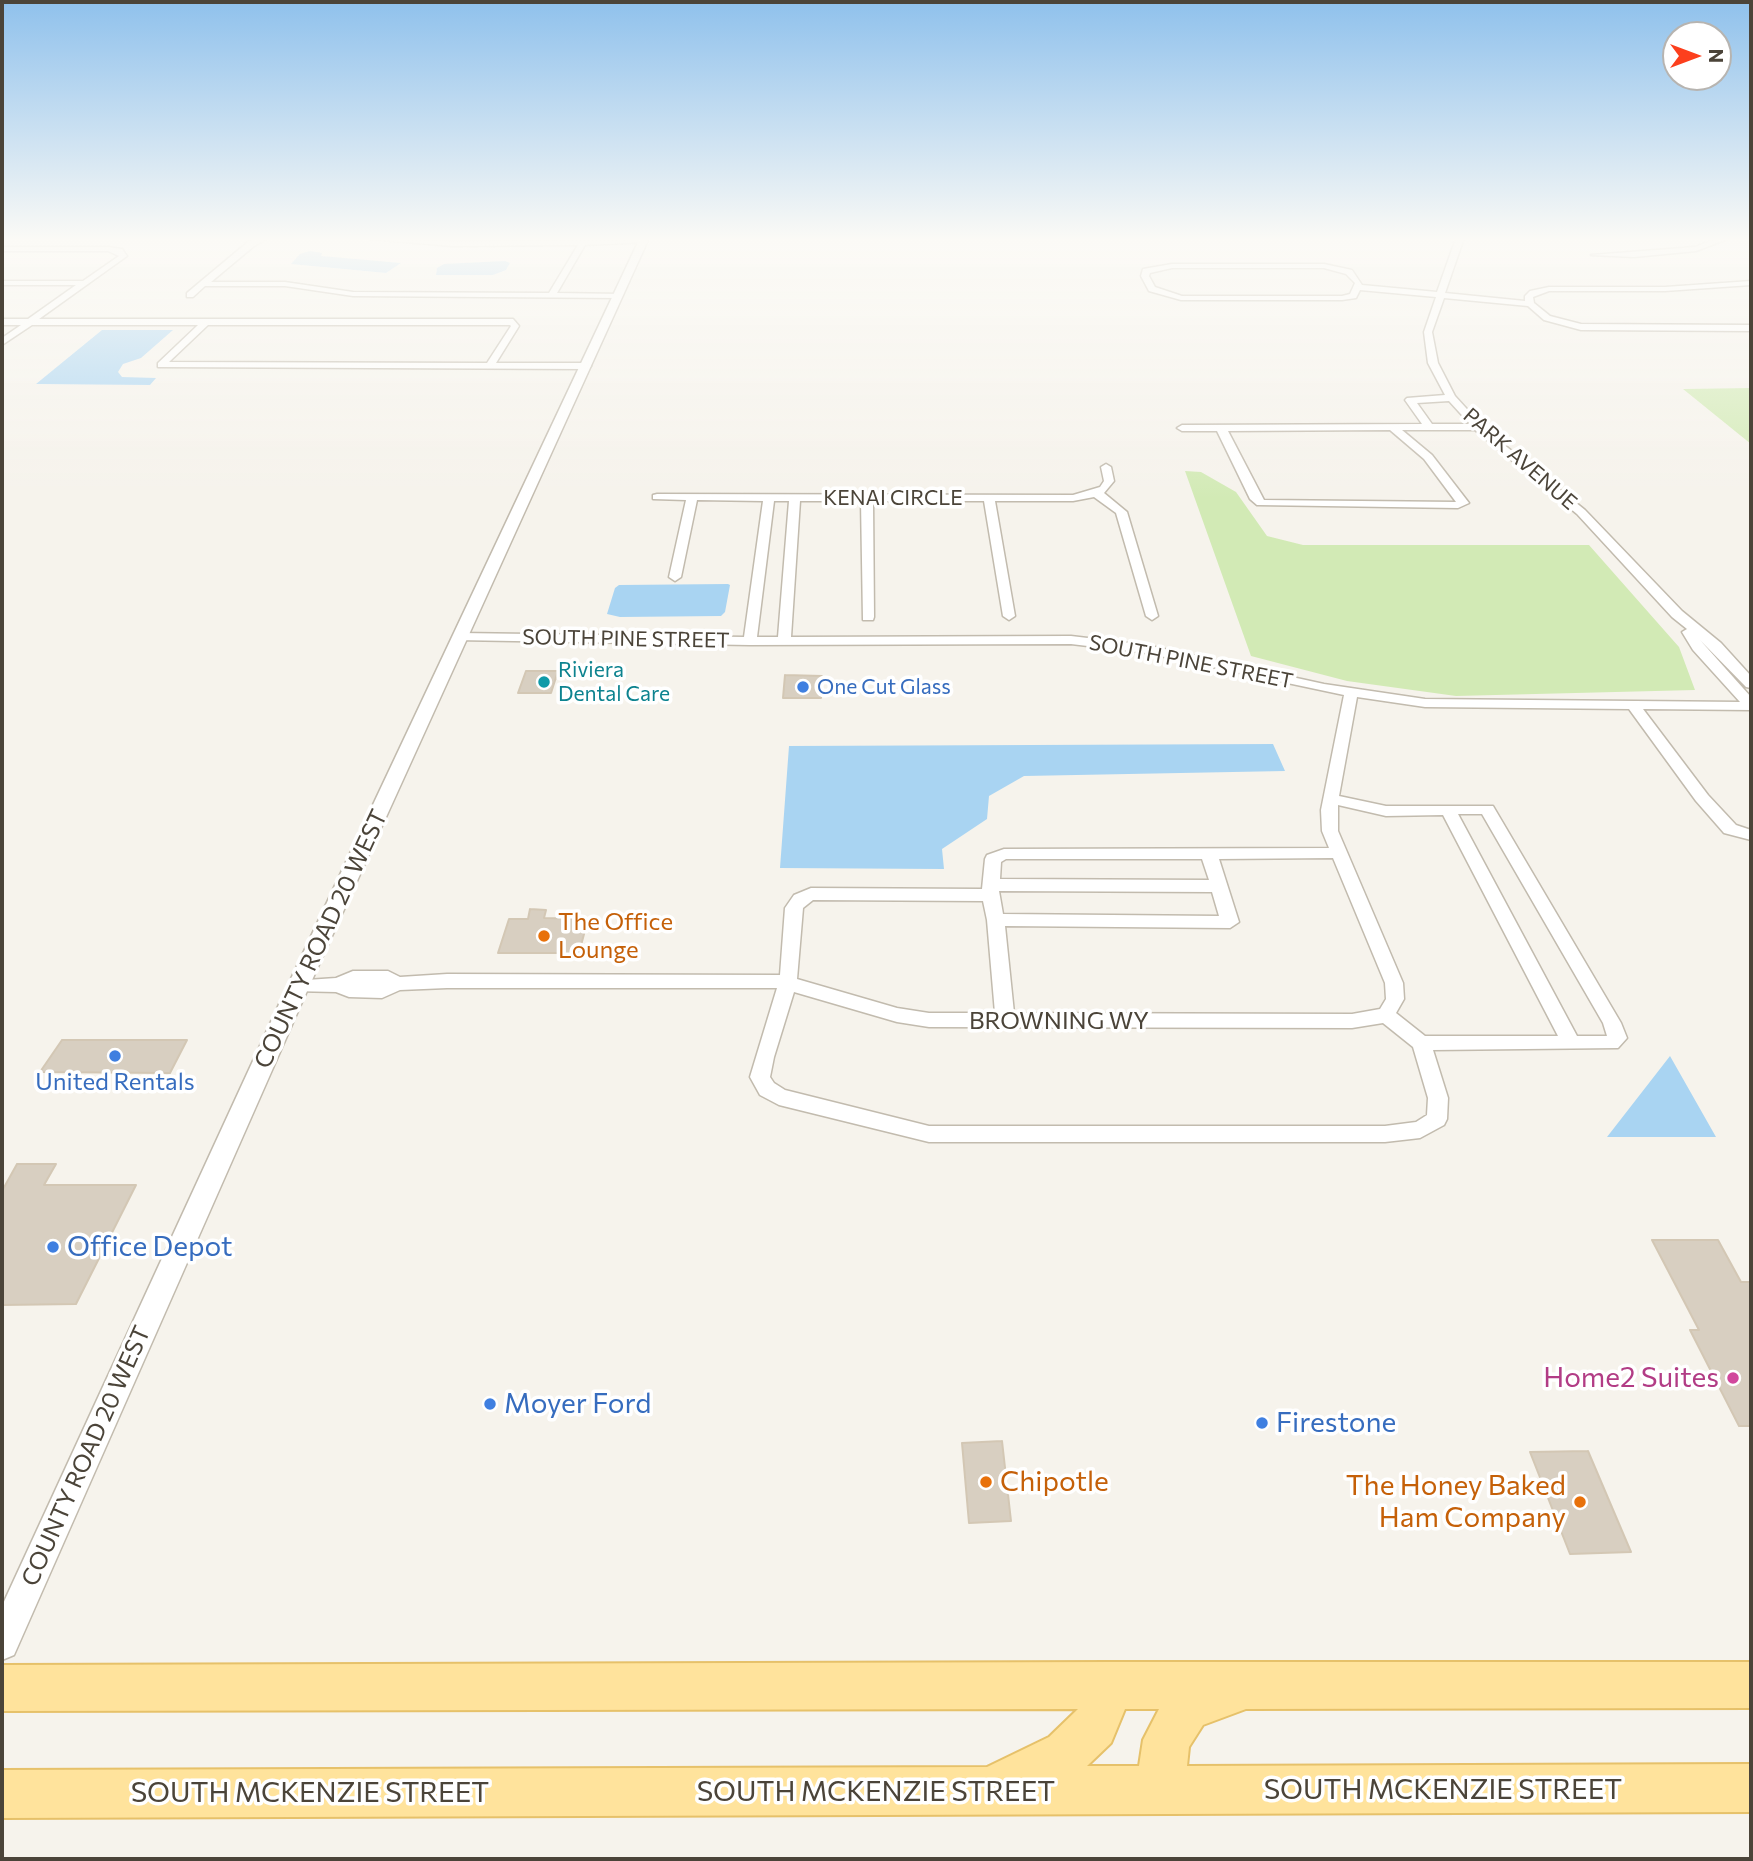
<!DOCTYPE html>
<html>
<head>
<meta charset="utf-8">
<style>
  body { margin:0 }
  #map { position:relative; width:1753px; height:1861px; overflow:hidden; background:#f6f3ec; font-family:Commissioner,sans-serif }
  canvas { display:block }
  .frame { position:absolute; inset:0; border:4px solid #4b4439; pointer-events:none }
  .north { position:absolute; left:1662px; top:21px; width:70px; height:70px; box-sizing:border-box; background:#fff; border:2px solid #b7b4b0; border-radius:50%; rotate:90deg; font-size:19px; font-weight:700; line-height:28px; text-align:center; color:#4b4439 }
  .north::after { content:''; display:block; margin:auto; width:24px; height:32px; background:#fc3f1d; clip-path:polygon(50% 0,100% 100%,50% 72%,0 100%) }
</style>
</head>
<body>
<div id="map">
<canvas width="1753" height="1861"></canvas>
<div class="frame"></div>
<div class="north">N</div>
</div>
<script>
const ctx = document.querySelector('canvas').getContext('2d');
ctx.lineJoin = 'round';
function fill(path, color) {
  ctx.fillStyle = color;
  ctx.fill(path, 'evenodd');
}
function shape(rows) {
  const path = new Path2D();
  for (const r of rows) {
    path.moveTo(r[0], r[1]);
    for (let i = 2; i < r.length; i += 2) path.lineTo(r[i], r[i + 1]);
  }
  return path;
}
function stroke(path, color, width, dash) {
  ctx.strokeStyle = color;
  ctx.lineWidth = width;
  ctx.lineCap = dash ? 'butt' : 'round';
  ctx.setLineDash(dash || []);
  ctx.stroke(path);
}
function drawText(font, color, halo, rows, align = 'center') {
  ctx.font = font + ' Commissioner,sans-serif';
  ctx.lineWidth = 7;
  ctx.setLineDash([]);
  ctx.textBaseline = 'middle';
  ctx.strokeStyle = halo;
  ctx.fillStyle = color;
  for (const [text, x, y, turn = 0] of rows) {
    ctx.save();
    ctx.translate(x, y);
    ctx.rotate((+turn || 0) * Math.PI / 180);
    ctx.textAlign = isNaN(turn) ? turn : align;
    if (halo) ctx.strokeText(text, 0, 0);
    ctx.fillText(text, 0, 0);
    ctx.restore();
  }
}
fill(shape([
  [1751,388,1751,444,1683,389],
  [1185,471,1201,472,1236,492,1267,536,1303,545,1589,545,1679,647,1695,690,1456,696,1347,681,1251,656]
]), '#d2eab5');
fill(shape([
  [310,251,322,253,321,256,401,263,386,273,291,264,300,254],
  [505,261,510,263,506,270,493,275,436,275,437,268,444,264],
  [102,330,173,330,141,358,123,364,118,372,122,377,156,378,150,385,36,384],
  [619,585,728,584,730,585,725,612,721,616,620,617,607,614,615,588],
  [1273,744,1285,771,1024,776,989,796,987,819,942,849,944,869,780,868,789,746],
  [1670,1056,1716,1137,1607,1137]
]), '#a9d4f2');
const building = shape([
  [526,671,558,671,551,693,518,693,526,671],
  [785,675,822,676,821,698,783,698,785,675],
  [530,909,546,910,544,918,588,919,579,953,498,953,509,919,528,919,530,909],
  [62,1040,187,1040,170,1073,40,1072,62,1040],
  [17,1164,56,1164,44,1185,136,1185,76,1304,2,1305,2,1191,17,1164],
  [1652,1240,1718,1240,1741,1282,1751,1282,1751,1426,1739,1426,1690,1330,1699,1330,1652,1240],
  [1002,1441,1011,1521,969,1523,962,1443,1002,1441],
  [1588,1451,1631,1552,1570,1554,1530,1452,1588,1451]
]);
fill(building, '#d8cfc1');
stroke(building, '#d3c7b4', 2);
const minor = shape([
  [258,238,268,238,254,246,211,282,285,282,353,292,549,293,578,245,453,246,357,238,453,242,643,240,647,242,585,245,557,293,623,294,620,298,353,296,285,286,205,286,193,297,187,297,187,293,200,282,248,242,258,238],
  [1456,238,1464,238,1445,293,1525,301,1525,296,1530,291,1549,287,1665,287,1751,281,1751,285,1665,291,1549,291,1533,297,1534,303,1550,316,1581,324,1751,325,1751,331,1581,330,1544,320,1528,306,1444,298,1432,332,1438,363,1455,396,1487,431,1585,510,1682,611,1721,643,1751,676,1751,688,1746,687,1700,640,1751,697,1751,710,1643,709,1708,795,1736,825,1751,830,1751,840,1724,833,1696,801,1629,709,1425,707,1357,697,1339,796,1386,806,1493,806,1621,1023,1627,1038,1618,1048,1433,1050,1448,1098,1447,1119,1444,1125,1420,1138,1385,1142,929,1142,779,1105,760,1095,750,1077,777,988,447,988,400,990,382,998,349,997,336,992,292,991,289,986,292,981,336,978,353,971,388,971,400,977,447,974,780,975,785,908,794,895,811,888,982,889,985,859,987,855,1004,849,1329,848,1322,831,1321,810,1344,695,1146,653,1071,644,750,645,455,640,455,634,460,633,744,637,763,501,697,500,681,577,675,581,669,577,686,500,653,499,653,495,657,494,1073,495,1100,487,1104,481,1101,467,1106,464,1111,467,1114,481,1104,493,1127,512,1158,616,1152,620,1146,616,1116,513,1094,497,1073,501,995,501,1015,616,1009,620,1003,616,984,501,873,501,874,617,873,620,863,620,861,501,800,501,791,637,1071,636,1146,645,1324,684,1425,699,1740,702,1693,650,1682,632,1687,629,1672,617,1577,514,1475,430,1402,430,1432,455,1469,503,1458,508,1257,505,1250,499,1217,431,1182,431,1177,428,1182,425,1422,424,1405,400,1407,398,1445,395,1428,363,1424,332,1436,297,1360,290,1356,298,1342,300,1181,300,1149,291,1141,276,1143,269,1172,264,1324,264,1352,270,1362,285,1437,292,1456,238],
  [1172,268,1324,268,1346,274,1355,283,1350,294,1342,296,1182,296,1155,287,1149,276,1150,273,1172,268],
  [1449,401,1470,424,1432,424,1417,403,1449,401],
  [1390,430,1424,459,1456,502,1264,500,1228,431,1390,430],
  [774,501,789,501,778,637,757,637,774,501],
  [1338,805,1386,816,1443,815,1558,1036,1425,1036,1396,1013,1404,999,1403,983,1338,831,1338,805],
  [1458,814,1482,814,1603,1023,1607,1036,1577,1036,1458,814],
  [1333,858,1385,983,1386,999,1380,1009,1352,1014,1014,1013,1005,926,1230,928,1239,922,1219,859,1333,858],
  [1006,859,1202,859,1209,880,1000,879,1001,862,1006,859],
  [999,891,1212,892,1219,916,1003,914,999,891],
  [813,900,983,901,987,920,995,1013,929,1013,897,1008,797,979,803,908,813,900],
  [794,992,897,1022,929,1027,1352,1028,1383,1023,1413,1047,1428,1098,1427,1115,1416,1122,1385,1126,929,1126,785,1090,774,1083,770,1077,774,1057,794,992],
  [1719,238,1730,238,1696,251,1634,257,1591,255,1695,247,1719,238],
  [2,247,108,247,122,249,127,256,39,319,513,319,519,326,496,363,586,363,591,366,586,369,158,367,158,363,198,325,32,325,2,345,2,338,21,325,2,325,2,319,28,319,76,285,2,285,2,281,83,281,119,256,108,251,2,251,2,247],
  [208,325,510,325,511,326,487,363,169,362,208,325]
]);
const tertiary = shape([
  [640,238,649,238,303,1000,14,1655,2,1660,2,1606,281,1000,640,238]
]);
const primary = shape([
  [1110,1662,1751,1662,1751,1708,1246,1709,1203,1725,1189,1747,1187,1766,1751,1764,1751,1812,2,1818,2,1770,987,1767,1049,1737,1078,1709,2,1711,2,1665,1110,1662],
  [1125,1709,1159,1709,1143,1740,1139,1766,1087,1766,1111,1743,1125,1709]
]);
stroke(minor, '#c2bbae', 3);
stroke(tertiary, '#c2bbae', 3);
stroke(primary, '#e6c16a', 4);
fill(minor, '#fff');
fill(tertiary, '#fff');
fill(primary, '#ffe39c');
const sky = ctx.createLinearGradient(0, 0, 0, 499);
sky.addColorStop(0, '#8fc1ec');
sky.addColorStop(0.48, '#fbfaf6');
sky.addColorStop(1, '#fbfaf600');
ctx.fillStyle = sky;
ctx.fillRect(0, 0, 1753, 499);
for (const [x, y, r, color] of [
  [544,682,7,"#0f9aa8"],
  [803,687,7,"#3f7fe0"],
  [544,936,7,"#e8710a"],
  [115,1056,7,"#3f7fe0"],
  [53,1247,7,"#3f7fe0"],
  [1733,1378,7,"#d1479c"],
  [490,1404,7,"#3f7fe0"],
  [1262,1423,7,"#3f7fe0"],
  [986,1482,7,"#e8710a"],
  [1580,1502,7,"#e8710a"]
]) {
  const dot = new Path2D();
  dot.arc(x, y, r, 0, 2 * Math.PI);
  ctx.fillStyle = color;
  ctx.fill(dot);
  stroke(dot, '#fff', 2.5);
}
drawText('21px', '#4b4439', '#fff', [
  ["PARK AVENUE",1520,459,41],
  ["KENAI CIRCLE",893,498],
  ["SOUTH PINE STREET",626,639,1],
  ["SOUTH PINE STREET",1191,662,11]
]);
drawText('21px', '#0d838f', '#fff', [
  ["Riviera",558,670],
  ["Dental Care",558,694]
], 'left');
drawText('21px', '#366cbe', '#fff', [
  ["One Cut Glass",817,687]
], 'left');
drawText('24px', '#c56008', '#fff', [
  ["The Office",558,922],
  ["Lounge",558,950]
], 'left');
drawText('24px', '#4b4439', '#fff', [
  ["COUNTY ROAD 20 WEST",321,939,-65],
  ["BROWNING WY",1059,1021],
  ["COUNTY ROAD 20 WEST",86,1456,-66]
]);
drawText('24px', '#366cbe', '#fff', [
  ["United Rentals",115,1082]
]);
drawText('28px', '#366cbe', '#fff', [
  ["Office Depot",67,1247],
  ["Moyer Ford",504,1404],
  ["Firestone",1276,1423]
], 'left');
drawText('28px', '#b23c85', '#fff', [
  ["Home2 Suites",1719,1378]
], 'right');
drawText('28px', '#c56008', '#fff', [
  ["Chipotle",1000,1482],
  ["The Honey Baked",1566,1486,"right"],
  ["Ham Company",1566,1518,"right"]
], 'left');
drawText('28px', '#4b4439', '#fff', [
  ["SOUTH MCKENZIE STREET",1443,1790],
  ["SOUTH MCKENZIE STREET",876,1792],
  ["SOUTH MCKENZIE STREET",310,1793]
]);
</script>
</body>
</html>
